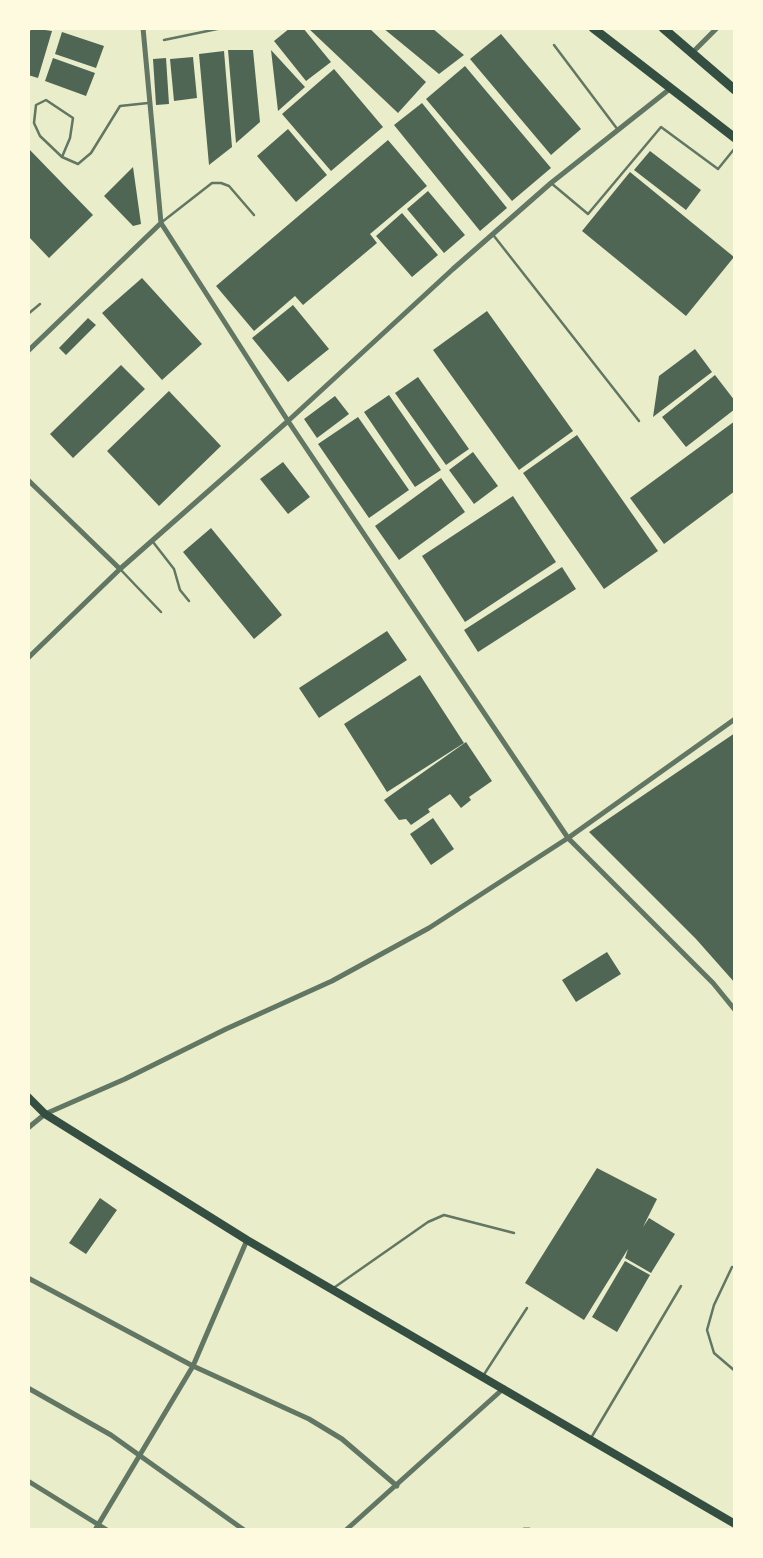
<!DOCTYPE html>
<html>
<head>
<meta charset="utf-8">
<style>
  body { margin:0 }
  #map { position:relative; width:763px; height:1558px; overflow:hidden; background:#e9edc9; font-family:Signika,sans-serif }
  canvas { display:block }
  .frame { position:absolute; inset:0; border:30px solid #fefae0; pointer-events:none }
</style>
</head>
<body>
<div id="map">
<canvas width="763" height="1558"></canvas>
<div class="frame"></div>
</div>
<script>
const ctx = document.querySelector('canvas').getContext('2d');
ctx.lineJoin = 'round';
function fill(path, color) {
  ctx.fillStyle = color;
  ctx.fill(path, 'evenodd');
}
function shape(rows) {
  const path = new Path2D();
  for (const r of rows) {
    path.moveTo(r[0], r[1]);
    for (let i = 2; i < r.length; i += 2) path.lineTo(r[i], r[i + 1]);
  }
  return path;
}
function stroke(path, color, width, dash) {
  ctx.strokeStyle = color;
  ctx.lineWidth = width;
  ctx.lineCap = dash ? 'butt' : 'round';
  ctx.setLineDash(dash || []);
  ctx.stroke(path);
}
fill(shape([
  [31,28,52,31,38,78,28,75,28,39],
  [290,28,303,28,331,62,306,81,274,41],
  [308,28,369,28,426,82,398,113],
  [383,28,432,28,464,55,439,74],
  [62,32,104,46,96,68,55,54],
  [501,34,581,129,551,155,470,59],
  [228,50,253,50,260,122,236,143],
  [271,50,305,87,278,111],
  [224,51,232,147,209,165,199,54],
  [193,57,197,98,174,101,170,59],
  [53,58,95,73,86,96,45,81],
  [166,58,169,104,156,105,153,59],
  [465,66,551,168,512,201,426,99],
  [334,69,383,127,331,171,282,114],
  [422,103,507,208,480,231,394,125],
  [288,129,327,175,296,202,257,156],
  [388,140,427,186,370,234,377,243,303,305,295,296,254,331,216,286],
  [28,148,93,215,49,258,28,236],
  [650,151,701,190,686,210,634,170],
  [133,167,141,224,133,226,104,196],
  [630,172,734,257,686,316,582,231],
  [428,191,465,235,444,253,407,209],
  [402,213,438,255,412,277,376,236],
  [142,278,202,344,162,380,102,313],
  [293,305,329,349,288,382,252,338],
  [487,311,573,431,519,470,433,350],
  [88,318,96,325,66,355,59,348],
  [695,349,712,372,653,417,659,376],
  [121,365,145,389,73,458,50,434],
  [715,375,735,401,735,409,686,447,662,417],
  [418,377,469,449,446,465,395,393],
  [169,391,221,446,159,506,107,451],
  [389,395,441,470,415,487,364,412],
  [335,396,349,414,317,438,304,419],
  [358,417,409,490,369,518,318,444],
  [735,421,735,491,664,544,630,498],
  [577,435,658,551,604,589,523,473],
  [473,452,498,486,474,504,449,470],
  [283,462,310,497,288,514,260,479],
  [441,478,465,512,399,560,375,526],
  [513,496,556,562,465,622,422,556],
  [211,528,282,615,254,639,183,552],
  [562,567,576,589,478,652,464,630],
  [387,631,407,660,319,718,299,688],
  [420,675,464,743,387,792,344,724],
  [735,733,735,983,696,939,589,832],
  [466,742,492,781,469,797,471,800,461,808,450,794,428,809,430,812,411,825,406,819,399,820,384,800],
  [433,818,454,849,431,865,410,834],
  [607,952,621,974,576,1002,562,980],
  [597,1168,657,1199,643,1227,649,1218,675,1234,651,1273,625,1258,628,1249,584,1320,525,1283],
  [100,1198,117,1210,86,1254,69,1243],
  [625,1261,650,1275,617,1332,592,1317]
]), '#4f6655');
stroke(shape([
  [164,40,222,28],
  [554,45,618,130],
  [62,157,70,138,73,118,46,100,36,105,34,123,40,136,62,157,78,164,91,153,120,106,148,103],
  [551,183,588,214,661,127,718,169,735,148],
  [162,222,212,183,221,183,229,186,254,215],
  [494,236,639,421],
  [28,314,40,304],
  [153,542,174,569,180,590,189,601],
  [120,569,161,612],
  [732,1267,714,1305,707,1330,714,1353,735,1371],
  [335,1287,428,1222,444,1215,514,1233],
  [483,1376,527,1308],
  [591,1438,681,1286]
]), '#617663', 2.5);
stroke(shape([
  [143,28,161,223,288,421,568,838,713,983,735,1010],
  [691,54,717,28],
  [28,351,161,223],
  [28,480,120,569],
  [28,658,120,569,288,421,453,269,551,183,671,88],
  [28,1128,45,1114,125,1079,226,1029,332,981,429,928,568,838,735,719],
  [28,1278,193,1366,309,1419,342,1439,397,1486],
  [28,1388,111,1435,244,1530],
  [28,1481,107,1530],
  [95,1530,193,1366,247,1240],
  [346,1530,504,1388],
  [524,1530,529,1530]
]), '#617663', 5);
stroke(shape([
  [28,1097,45,1114,247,1240,735,1524]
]), '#344e41', 8);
stroke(shape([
  [593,28,735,138],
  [663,28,735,90]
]), '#344e41', 9);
</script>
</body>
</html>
